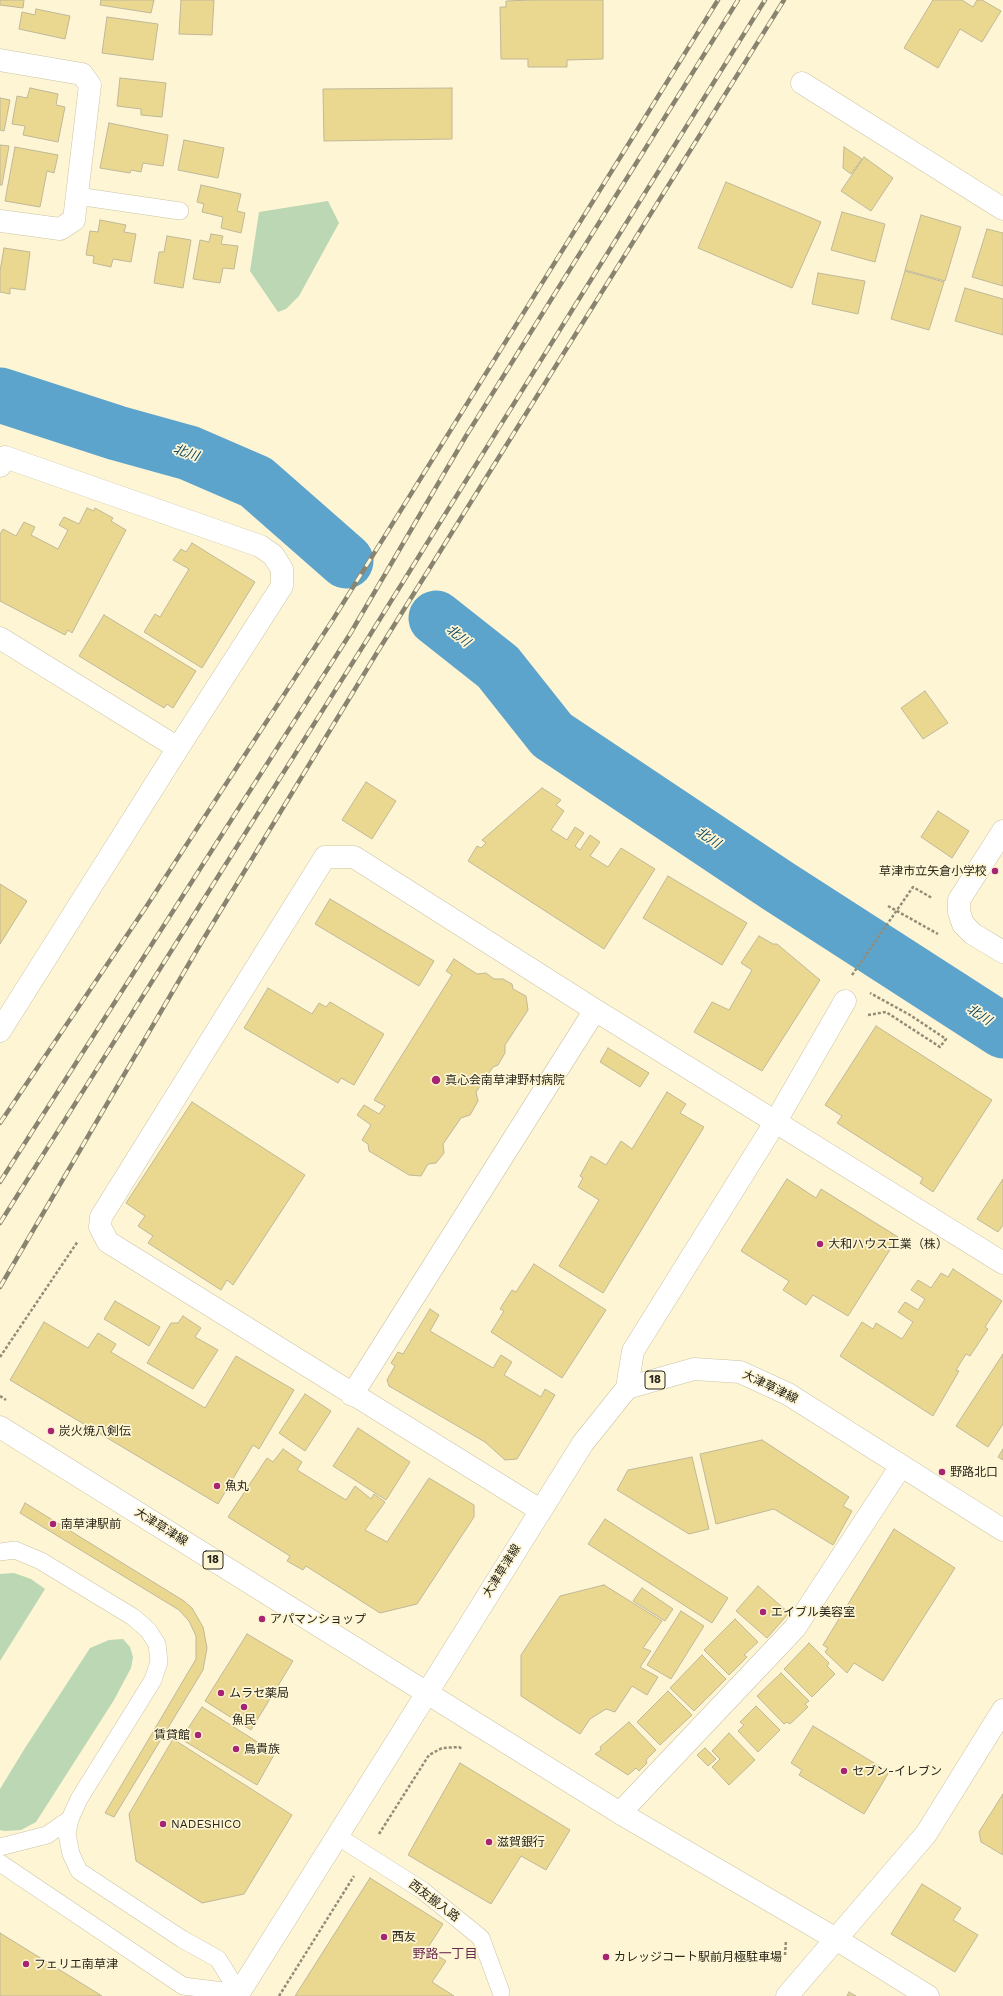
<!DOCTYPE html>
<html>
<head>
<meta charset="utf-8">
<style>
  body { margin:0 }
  canvas { display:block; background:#fdf5d4 }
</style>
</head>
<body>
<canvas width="1003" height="1996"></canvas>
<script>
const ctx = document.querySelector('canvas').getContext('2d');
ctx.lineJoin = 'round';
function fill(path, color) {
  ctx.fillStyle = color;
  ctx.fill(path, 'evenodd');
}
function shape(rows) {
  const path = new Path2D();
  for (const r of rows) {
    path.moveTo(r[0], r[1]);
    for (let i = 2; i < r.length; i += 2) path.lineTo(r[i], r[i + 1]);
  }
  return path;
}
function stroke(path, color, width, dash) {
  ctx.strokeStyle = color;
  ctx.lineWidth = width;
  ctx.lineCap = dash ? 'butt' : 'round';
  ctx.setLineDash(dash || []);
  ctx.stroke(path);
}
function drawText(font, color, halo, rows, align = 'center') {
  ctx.font = font + ' "Work Sans","Noto Sans JP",sans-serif';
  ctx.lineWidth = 3.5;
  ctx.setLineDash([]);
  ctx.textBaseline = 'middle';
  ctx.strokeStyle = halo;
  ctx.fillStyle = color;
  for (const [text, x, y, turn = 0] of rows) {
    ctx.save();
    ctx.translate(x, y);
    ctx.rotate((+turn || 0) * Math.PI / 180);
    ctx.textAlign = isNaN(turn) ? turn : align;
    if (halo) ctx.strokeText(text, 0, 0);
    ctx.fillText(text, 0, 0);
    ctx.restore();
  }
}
fill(shape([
  [328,201,339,223,299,296,286,309,278,312,250,271,259,212],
  [14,1573,31,1579,45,1589,0,1661,0,1574],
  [123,1639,130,1647,133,1657,131,1668,114,1700,36,1822,21,1830,4,1831,0,1830,0,1789,25,1748,90,1648,109,1640]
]), '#bbd7b4');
stroke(shape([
  [0,395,117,433,189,453,256,482,346,561],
  [436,618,498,667,552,735,778,886,1003,1031]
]), '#5da4cd', 55);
const building = shape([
  [0,0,24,0,23,8,0,5,0,0],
  [101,0,154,0,151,13,100,5,101,0],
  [181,0,214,0,212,35,179,34,181,0],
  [530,0,603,0,603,59,567,60,567,67,528,67,528,59,501,59,500,7,506,7,506,1,530,0],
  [933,0,962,0,973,7,977,0,982,0,1001,11,982,42,960,29,938,68,904,48,933,0],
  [36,9,70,16,65,39,19,29,22,12,35,15,36,9],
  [107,17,158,24,153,60,102,53,107,17],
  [120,78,166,83,162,117,141,115,141,109,117,106,120,78],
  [30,88,58,94,56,105,65,107,58,142,23,135,25,126,12,124,17,96,27,98,30,88],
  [452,88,452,139,324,141,323,89,452,88],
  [0,98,10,100,4,131,0,130,0,98],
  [109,123,168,135,163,166,143,163,141,172,131,170,130,173,100,168,109,123],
  [184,140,224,148,218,178,178,170,184,140],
  [0,145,9,146,2,185,0,185,0,145],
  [15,147,58,155,54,173,47,171,40,207,5,201,15,147],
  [844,147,862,159,851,174,843,168,844,147],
  [864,157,893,178,871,211,841,191,864,157],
  [726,182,821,222,792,288,698,248,726,182],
  [201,185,241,194,237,211,245,213,241,233,221,228,223,217,202,212,204,204,197,202,201,185],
  [842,212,885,224,875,262,831,250,842,212],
  [921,215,961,227,945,281,905,270,921,215],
  [100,220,126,225,124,232,136,234,131,262,113,259,111,267,93,263,94,256,86,255,90,231,98,232,100,220],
  [987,229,1003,233,1003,286,972,277,987,229],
  [211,234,223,236,221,244,238,246,234,269,223,268,220,283,193,279,200,240,209,242,211,234],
  [167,236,191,240,183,288,154,283,159,252,164,252,167,236],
  [4,248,30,252,25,290,10,288,10,294,0,292,0,271,4,248],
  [905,271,944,282,929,330,891,319,905,271],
  [818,273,865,281,858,314,812,304,818,273],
  [965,288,1003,299,1003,335,955,321,965,288],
  [87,508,94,511,95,508,113,518,111,521,126,530,72,633,68,630,65,635,0,601,0,534,3,529,16,536,24,522,35,527,31,535,58,549,68,530,59,525,64,517,79,524,87,508],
  [192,543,255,582,202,668,144,632,155,614,160,617,189,569,173,560,181,549,186,552,192,543],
  [104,615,196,671,173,708,167,704,164,708,79,656,104,615],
  [925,691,948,723,923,739,901,708,925,691],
  [366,782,396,801,372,839,342,820,366,782],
  [542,788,561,800,556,805,564,811,551,830,567,840,575,827,584,833,575,846,580,850,590,835,600,842,590,856,608,867,621,848,655,869,604,949,468,861,477,846,481,848,486,843,482,840,542,788],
  [938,811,969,831,952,858,921,837,938,811],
  [668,876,747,923,722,965,643,918,668,876],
  [0,884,27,901,0,944,0,884],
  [330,899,434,961,419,986,315,924,330,899],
  [759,936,773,944,777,944,820,980,762,1071,694,1032,712,1002,729,1010,752,970,741,963,759,936],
  [454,959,477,974,486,973,494,979,503,979,512,984,513,989,526,996,528,1010,505,1045,505,1053,498,1065,493,1067,476,1092,478,1101,470,1115,461,1118,443,1144,444,1153,436,1163,428,1164,421,1176,409,1175,369,1151,368,1144,362,1140,371,1125,357,1115,364,1105,379,1114,385,1106,374,1100,452,975,446,971,454,959],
  [268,988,312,1014,319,1003,326,1007,330,1002,384,1034,354,1085,341,1078,338,1083,244,1028,268,988],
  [876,1026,992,1100,933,1192,920,1183,923,1178,837,1123,842,1116,825,1105,876,1026],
  [608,1048,649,1073,640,1087,600,1062,608,1048],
  [667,1092,686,1104,680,1113,704,1127,603,1293,559,1266,599,1200,578,1187,583,1178,580,1176,591,1156,606,1165,621,1141,632,1149,667,1092],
  [192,1102,305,1175,233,1285,227,1280,221,1290,148,1243,153,1236,138,1226,145,1216,126,1203,192,1102],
  [787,1179,816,1198,821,1189,898,1237,848,1316,813,1295,806,1305,783,1290,789,1281,741,1251,787,1179],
  [1003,1179,1003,1225,998,1232,977,1219,1003,1179],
  [534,1264,606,1310,562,1378,491,1332,504,1311,500,1309,512,1290,516,1292,534,1264],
  [953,1269,1002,1301,985,1327,988,1329,970,1356,966,1354,956,1370,959,1371,933,1416,840,1356,862,1322,873,1329,876,1323,902,1339,913,1322,898,1312,905,1302,918,1310,925,1299,911,1290,918,1280,931,1288,941,1273,948,1277,953,1269],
  [115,1301,160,1327,149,1346,104,1319,115,1301],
  [430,1309,439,1315,430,1331,493,1368,501,1355,512,1362,504,1375,541,1397,545,1389,555,1395,517,1459,505,1460,485,1442,389,1386,387,1380,395,1366,391,1363,398,1352,403,1354,430,1309],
  [183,1316,201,1328,195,1337,218,1350,193,1389,147,1363,171,1323,178,1323,183,1316],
  [44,1322,88,1348,98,1333,116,1344,111,1352,205,1408,236,1356,294,1390,259,1449,253,1445,218,1504,10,1380,44,1322],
  [1003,1354,1003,1424,988,1447,956,1426,1003,1354],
  [305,1394,331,1411,305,1451,279,1433,305,1394],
  [358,1428,410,1462,386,1500,333,1466,358,1428],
  [762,1440,849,1497,843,1506,852,1511,833,1545,774,1509,716,1524,700,1454,762,1440],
  [283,1449,302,1462,297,1470,346,1500,355,1486,371,1499,374,1494,385,1502,365,1530,387,1542,429,1478,474,1505,474,1517,417,1604,380,1613,306,1566,303,1570,287,1561,290,1556,228,1517,267,1458,273,1462,283,1449],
  [1003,1449,1003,1460,998,1457,1003,1449],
  [692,1457,709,1529,689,1534,617,1490,628,1470,692,1457],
  [25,1503,184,1601,192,1608,203,1627,207,1648,203,1670,114,1817,105,1813,196,1659,196,1636,189,1621,179,1610,20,1513,25,1503],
  [605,1519,728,1598,712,1623,588,1544,605,1519],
  [894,1529,955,1568,883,1681,854,1663,847,1673,825,1652,828,1648,823,1645,894,1529],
  [604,1585,662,1621,643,1648,651,1651,640,1667,658,1677,647,1695,632,1686,615,1712,606,1709,590,1719,580,1734,521,1696,521,1655,560,1596,604,1585],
  [758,1586,789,1613,767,1638,736,1611,758,1586],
  [642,1588,673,1609,665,1621,633,1601,642,1588],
  [681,1611,704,1626,671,1679,647,1665,681,1611],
  [735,1619,758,1642,744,1655,747,1657,729,1675,704,1650,735,1619],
  [247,1634,293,1661,251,1730,205,1701,247,1634],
  [809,1643,829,1663,827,1666,835,1674,812,1697,784,1669,809,1643],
  [702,1655,726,1679,694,1711,670,1688,702,1655],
  [781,1673,809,1701,805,1704,808,1707,790,1724,787,1722,784,1724,757,1696,781,1673],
  [668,1691,692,1715,660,1745,637,1722,668,1691],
  [756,1706,780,1730,758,1752,738,1731,744,1725,740,1722,756,1706],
  [202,1707,275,1753,257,1785,181,1739,202,1707],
  [629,1722,656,1750,646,1760,647,1763,639,1771,636,1768,628,1775,595,1754,601,1750,600,1747,629,1722],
  [813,1726,889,1772,864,1814,799,1775,802,1770,791,1763,813,1726],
  [729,1733,755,1760,729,1785,712,1767,720,1759,712,1751,729,1733],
  [173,1739,292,1815,244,1894,202,1903,136,1861,129,1814,173,1739],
  [705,1748,716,1759,708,1766,697,1755,705,1748],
  [460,1763,570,1830,546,1870,521,1856,491,1904,408,1855,460,1763],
  [1003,1794,1003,1855,981,1842,979,1832,1003,1794],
  [370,1878,443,1924,427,1949,446,1961,432,1982,454,1996,295,1996,370,1878],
  [922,1884,961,1908,953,1920,978,1935,955,1972,891,1934,922,1884],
  [0,1933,102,1996,0,1996,0,1933],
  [849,1992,856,1996,847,1996,849,1992]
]);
fill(building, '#ebd890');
stroke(building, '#bfb899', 1);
const service = shape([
  [77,196,180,211],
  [0,1552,15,1550,41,1561,133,1617,148,1630,157,1644,159,1662,153,1680,79,1799,70,1819,67,1834,71,1854,79,1871,182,1939,218,1959,239,1993],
  [337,1836,422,1890,481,1938,501,1992],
  [0,1847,47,1835,70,1819],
  [0,1863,183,1986,239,1993]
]);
const minor = shape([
  [0,60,82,74,90,85,74,220,60,229,0,221],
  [802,83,1003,209],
  [1003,831,959,900,959,912,963,924,973,934,1003,952],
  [627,1388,633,1351,776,1121,845,1001],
  [352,1395,595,1010],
  [540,1510,108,1242,100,1227,101,1217,325,857,354,857,595,1010,1003,1263],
  [620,1813,795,1628,901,1466],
  [836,1939,926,1834,1003,1710]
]);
const tertiary = shape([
  [0,466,5,457,260,546,273,555,282,569,282,586,178,748,0,1031],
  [0,638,178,748],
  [237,1996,427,1693,620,1813,836,1939,928,1996],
  [787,1996,836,1939]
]);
const primary = shape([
  [0,1427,427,1693,583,1443,627,1388,694,1369,740,1372,788,1394,1003,1530]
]);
stroke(service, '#cbc3a4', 18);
stroke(minor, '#cbc3a4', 23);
stroke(tertiary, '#cbc3a4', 23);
stroke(primary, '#cbc3a4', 23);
stroke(shape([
  [888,906,938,934],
  [852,975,913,887,932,898],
  [868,1015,886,1012,940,1047,946,1039,910,1015,870,993],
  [0,1357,78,1241],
  [0,1396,6,1400],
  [379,1834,429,1755,442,1748,459,1747,462,1749],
  [785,1955,786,1940],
  [279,1996,354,1876]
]), '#938d77', 2.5, [3, 2]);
stroke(service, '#fff', 17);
stroke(minor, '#fff', 22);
stroke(tertiary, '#fff', 22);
stroke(primary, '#fff', 22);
const rail = shape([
  [0,1123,146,907,332,621,718,0],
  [0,1182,350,634,466,436,738,0],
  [0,1223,365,643,765,0],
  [0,1287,201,943,378,651,784,0]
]);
stroke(rail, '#89846f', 4.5);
stroke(rail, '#fdf5d4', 3, [9]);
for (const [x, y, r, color] of [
  [995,871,4,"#a62471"],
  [436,1080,5,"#a62471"],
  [820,1244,4,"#a62471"],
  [51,1431,4,"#a62471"],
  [942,1472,4,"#a62471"],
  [217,1486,4,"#a62471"],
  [53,1524,4,"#a62471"],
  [763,1612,4,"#a62471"],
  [262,1619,4,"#a62471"],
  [221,1693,4,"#a62471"],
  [244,1707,4,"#a62471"],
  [198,1735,4,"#a62471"],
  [236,1749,4,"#a62471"],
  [844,1771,4,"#a62471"],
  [163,1824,4,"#a62471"],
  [489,1842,4,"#a62471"],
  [384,1937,4,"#a62471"],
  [606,1957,4,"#a62471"],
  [26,1964,4,"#a62471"]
]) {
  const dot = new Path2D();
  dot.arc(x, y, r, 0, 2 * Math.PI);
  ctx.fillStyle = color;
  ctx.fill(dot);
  stroke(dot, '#fdf5d4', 1.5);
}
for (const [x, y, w] of [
  [655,1380,20],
  [213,1560,20]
]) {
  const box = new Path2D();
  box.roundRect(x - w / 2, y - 9, w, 18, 3);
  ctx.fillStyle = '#fdf5d4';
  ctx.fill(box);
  stroke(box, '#29261a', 1);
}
drawText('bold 11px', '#29261a', null, [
  ["18",655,1380],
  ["18",213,1560]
]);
drawText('12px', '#29261a', '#fdf5d4', [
  ["草津市立矢倉小学校",987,871,"right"],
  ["真心会南草津野村病院",445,1080],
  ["大和ハウス工業（株）",828,1244],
  ["炭火焼八剣伝",59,1431],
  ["野路北口",950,1472],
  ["魚丸",225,1486],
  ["南草津駅前",61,1524],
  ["エイブル美容室",771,1612],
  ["アパマンショップ",270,1619],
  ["ムラセ薬局",229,1693],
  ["魚民",244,1720,"center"],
  ["賃貸館",190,1735,"right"],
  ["鳥貴族",244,1749],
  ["セブン-イレブン",852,1771],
  ["NADESHICO",171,1824],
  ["滋賀銀行",497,1842],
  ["西友",392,1937],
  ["カレッジコート駅前月極駐車場",614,1957],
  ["フェリエ南草津",34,1964]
], 'left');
drawText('12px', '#29261a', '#fdf5d4', [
  ["大津草津線",770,1387,26],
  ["大津草津線",161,1527,32],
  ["大津草津線",502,1571,-58],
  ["西友搬入路",434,1901,37]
]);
drawText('italic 13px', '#0c4763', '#fdf5d4', [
  ["北川",186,453,19],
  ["北川",458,636,38],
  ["北川",708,838,33],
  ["北川",979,1015,33]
]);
drawText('13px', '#6a2b4d', '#fdf5d4', [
  ["野路一丁目",445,1954]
]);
</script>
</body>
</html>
